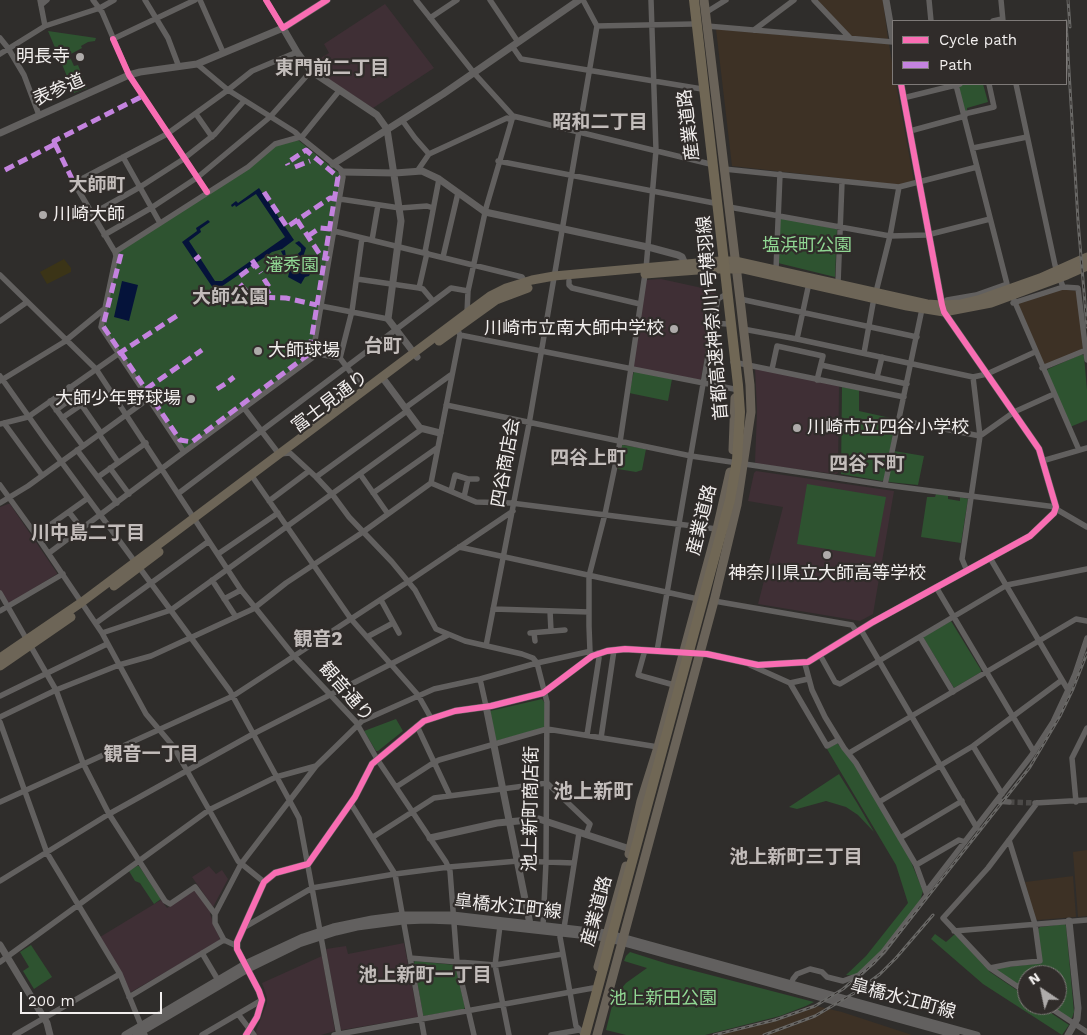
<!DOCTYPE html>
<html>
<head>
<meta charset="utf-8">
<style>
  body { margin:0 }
  #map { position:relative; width:1087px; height:1035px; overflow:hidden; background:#2f2d2b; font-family:"Work Sans",sans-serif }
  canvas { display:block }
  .legend { position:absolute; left:892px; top:20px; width:175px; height:65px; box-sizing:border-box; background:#302c2a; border:1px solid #7e7a78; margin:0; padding:6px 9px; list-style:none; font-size:15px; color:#f2efee }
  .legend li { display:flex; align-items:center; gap:10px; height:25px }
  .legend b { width:25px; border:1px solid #7e7a78 }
  .north { position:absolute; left:1017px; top:965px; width:50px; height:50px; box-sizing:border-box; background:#302c2a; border:1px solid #7e7a78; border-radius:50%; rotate:326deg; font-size:14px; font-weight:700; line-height:20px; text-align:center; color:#f2efee }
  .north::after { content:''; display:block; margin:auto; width:18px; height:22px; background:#aeabaa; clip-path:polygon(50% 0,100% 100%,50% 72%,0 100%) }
  .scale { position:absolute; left:20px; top:992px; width:142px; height:22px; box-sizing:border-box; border:2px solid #f2efee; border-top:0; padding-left:6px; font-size:15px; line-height:18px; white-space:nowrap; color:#f2efee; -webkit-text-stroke:4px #302c2a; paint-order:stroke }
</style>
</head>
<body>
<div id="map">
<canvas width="1087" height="1035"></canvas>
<ul class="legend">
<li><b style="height:6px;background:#f96db3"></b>Cycle path</li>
<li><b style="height:6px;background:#c483df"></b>Path</li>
</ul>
<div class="north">N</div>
<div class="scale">200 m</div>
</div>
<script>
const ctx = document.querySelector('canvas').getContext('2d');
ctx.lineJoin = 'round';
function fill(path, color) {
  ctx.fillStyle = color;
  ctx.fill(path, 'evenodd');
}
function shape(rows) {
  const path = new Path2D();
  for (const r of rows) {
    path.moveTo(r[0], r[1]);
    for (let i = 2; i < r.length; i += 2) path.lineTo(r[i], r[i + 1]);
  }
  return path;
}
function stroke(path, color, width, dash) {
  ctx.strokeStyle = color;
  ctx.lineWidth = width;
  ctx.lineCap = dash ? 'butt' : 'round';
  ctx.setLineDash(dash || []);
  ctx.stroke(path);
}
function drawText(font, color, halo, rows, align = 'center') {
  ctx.font = font + ' "Work Sans","Noto Sans JP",sans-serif';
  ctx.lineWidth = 4.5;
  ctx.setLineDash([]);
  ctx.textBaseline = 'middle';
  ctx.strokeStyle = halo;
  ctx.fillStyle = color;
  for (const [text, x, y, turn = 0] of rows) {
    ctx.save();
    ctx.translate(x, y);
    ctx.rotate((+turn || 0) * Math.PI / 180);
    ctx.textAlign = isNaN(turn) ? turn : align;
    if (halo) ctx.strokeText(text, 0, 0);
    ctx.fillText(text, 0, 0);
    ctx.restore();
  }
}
fill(shape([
  [817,0,883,0,888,39,851,36],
  [716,29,889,44,893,69,893,84,896,84,914,181,900,185,732,166],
  [1059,289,1077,291,1083,348,1082,350,1045,366,1015,303],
  [1087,850,1087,916,1078,917,1073,852],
  [1073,876,1076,917,1038,920,1035,919,1025,882],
  [812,1005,842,1012,912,1035,710,1035,785,1016]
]), '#3d3125');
fill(shape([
  [385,4,434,68,373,108,319,74,310,66,311,64,329,53,324,44],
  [661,279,716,291,701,379,700,380,634,368,633,366,646,280],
  [755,367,838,385,839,387,838,473,836,474,756,464,755,462,757,412],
  [756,471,894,491,873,614,860,621,758,604,783,507,748,501,754,473],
  [8,504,10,504,57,573,57,574,10,603,7,603,0,590,0,507],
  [209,866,216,874,222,870,228,879,213,907,192,877],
  [195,890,211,912,210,914,220,939,218,942,131,992,129,991,100,937,161,900,167,908],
  [404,943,418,1017,342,1030,340,1029,326,949,346,946,348,954],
  [322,956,335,1031,321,1035,257,1035,256,1031,267,1003,267,997,262,983]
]), '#3f2f35');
fill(shape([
  [48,31,96,38,95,41,88,42,81,46,82,48,69,55,74,66,78,65,87,88,74,93],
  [965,84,983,84,988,102,967,108,967,112,965,111,958,88,961,85],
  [298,140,340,174,341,178,310,356,185,449,101,325,119,252,275,146],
  [782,218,837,229,835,277,778,263,779,220],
  [1082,354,1084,356,1087,390,1087,420,1070,427,1046,372,1048,369],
  [634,371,672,379,668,401,629,393],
  [842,387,859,390,859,411,895,419,896,421,884,480,882,481,841,474],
  [623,445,646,449,642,470,636,472,618,469,620,446],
  [894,451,924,456,918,485,889,482,888,480],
  [807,484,886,497,875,557,797,544],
  [936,494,948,495,948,499,960,501,960,497,968,499,961,543,921,537,927,497,935,497],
  [951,621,981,670,981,672,954,688,923,637],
  [542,699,545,703,545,726,543,728,496,741,490,711],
  [396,719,403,731,378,751,376,751,364,731],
  [837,743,855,765,909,857,923,891,920,901,883,950,857,976,846,975,866,956,908,903,896,865,827,749],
  [839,774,857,803,874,832,858,815,846,807,826,801,797,809,789,807],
  [137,866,139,866,161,899,154,904,140,883,135,881,129,871],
  [1065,924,1066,926,1074,1012,1072,1018,1069,1018,1049,1005,1057,1005,1057,975,1027,975,1027,991,996,971,998,968,1042,963,1038,929,1040,927],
  [935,934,946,942,955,934,990,972,1027,997,1027,1005,1039,1005,1069,1025,1062,1035,983,984,931,939],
  [31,945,52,977,34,989,23,971,29,967,20,952],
  [630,952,668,964,814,1002,806,1006,780,1016,705,1035,626,1035,606,1030,615,994,617,994,626,983,647,968,624,961,626,956],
  [415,961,455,965,465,1007,464,1009,424,1016,423,1015,414,963]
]), '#2e5330');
fill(shape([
  [64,259,71,268,71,272,47,284,40,272]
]), '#3b3417');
fill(shape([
  [259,188,294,240,282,249,272,252,215,291,182,242,197,231,196,228,208,220,210,222,200,229,201,232,189,241,215,281,222,281,285,237,256,194,236,207,235,205,232,207,231,205,236,201,238,203],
  [299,241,306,248,301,263,310,274,309,276,305,277,301,284,288,277,290,269,286,267,286,262,281,251,285,250,286,258,291,260,301,251,301,248,295,243],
  [122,281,138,285,129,321,114,317]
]), '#05133a');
stroke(shape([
  [1009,802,1035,803]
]), '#4c4a48', 5.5, [5.5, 3]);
stroke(shape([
  [40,0,45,26],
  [93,0,102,12,129,75,207,192],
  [145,0,168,38,179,67],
  [200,0,223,52],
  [266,0,283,28],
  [416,0,474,73,513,116,710,164],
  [490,0,518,42],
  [814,0,850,38],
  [929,0,931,21],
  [1001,0,1003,21],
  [41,5,47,0],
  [705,13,726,0],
  [430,18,457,0],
  [993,21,1002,19],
  [597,26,693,24],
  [707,26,893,42],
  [754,30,794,0],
  [0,38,8,48,24,75,39,115],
  [113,39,195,0],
  [512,46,521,59,702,89],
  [0,54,45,26,100,8,114,0],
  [197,64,228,90,295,132,300,137],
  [1016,84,1055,265,1063,287,1078,288,1087,360],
  [956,85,1007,284,1079,450],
  [903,98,960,84],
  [196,114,212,137],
  [964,114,994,107,989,84],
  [402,120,415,138,429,154],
  [910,131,965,116],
  [300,137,341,170,343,177,312,358,184,452,101,327,116,256,115,252,248,167,275,144,300,137],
  [301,138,339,91],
  [973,148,1027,137],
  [123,157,160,223],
  [498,161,714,203],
  [724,169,899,187,977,167],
  [418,170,429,154,507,118,511,120],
  [340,199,400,208,427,206,433,208],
  [729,207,890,236,927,235,990,219],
  [92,214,140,187,182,160,215,134,244,101],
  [334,231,522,277,525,282],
  [104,235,151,208,198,177,270,117,311,71],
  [372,240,378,205],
  [115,252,74,183,167,134,228,90,252,71,297,52],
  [425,252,439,179],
  [427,253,419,288,423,289,433,301],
  [443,257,458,193],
  [646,269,656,150,651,0],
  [776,269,780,174],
  [0,275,96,369,241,590,294,656,356,722,377,759,446,862,450,871,457,962,474,1035],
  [357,279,419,288],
  [569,281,569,285,572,288,640,304],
  [838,283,842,182],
  [876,292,890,236,899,187],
  [740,299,917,337],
  [1013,303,1063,287],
  [943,304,947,300,976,295,1007,284],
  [321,306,388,319],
  [467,313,468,291,486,208,513,116],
  [0,321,27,302],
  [713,323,727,324],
  [457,328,460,335,431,483,476,502,511,503,717,529],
  [743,329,797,339,973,377,987,374,1035,352],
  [460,335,734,389],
  [797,339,809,283],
  [313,353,340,358,364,390],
  [864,353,874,298],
  [340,358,352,311,362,238],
  [733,362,904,397],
  [821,365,907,384],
  [1042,368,1086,350],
  [772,369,777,346,823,356,817,380],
  [0,376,46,441,135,562],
  [877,377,882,357],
  [0,381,64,342,103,310],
  [69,387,101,433],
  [50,401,83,446],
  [446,405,691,456,885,485,1056,507],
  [244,408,279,454,290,453,316,477,332,494,349,517,392,562,415,590,436,629,465,641,522,654,533,658,537,663,547,702,546,862,543,926],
  [405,408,452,374],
  [56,410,75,396],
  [62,418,81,405],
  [899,420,980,436,1014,412,1054,394],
  [4,423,42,475],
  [0,424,28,417,118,354],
  [99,434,118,462],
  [77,450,117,503],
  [1042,461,1087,448],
  [110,468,129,494],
  [360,474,388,514],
  [98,477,146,443],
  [316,477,407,411],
  [254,479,351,619,418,695,431,718],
  [0,485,36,535,102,633,146,714,173,746,238,861,264,882],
  [885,485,922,309],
  [451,491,455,475,468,479,477,479],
  [179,493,451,288,468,291],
  [373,493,437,448],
  [464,497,468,479],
  [269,501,309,471],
  [0,503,28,486,148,399],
  [1056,509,1087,527],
  [69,512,82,529],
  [36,535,88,498],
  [459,547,698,599],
  [49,553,184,452],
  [218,554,278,513],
  [990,558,1068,690],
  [139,567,230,691,299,818,320,931],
  [967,571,962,559,980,436,973,377],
  [212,580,236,617],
  [936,587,1034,752],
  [0,593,27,640],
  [224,599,241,590],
  [381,600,399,633],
  [714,601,852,625,857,632],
  [493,609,589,612],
  [0,611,63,574],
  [550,611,551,631],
  [96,623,209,541],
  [861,630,977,828],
  [102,633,171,610,422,429],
  [530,633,565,630],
  [534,633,535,641],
  [367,637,393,623],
  [920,637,953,692],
  [30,645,56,690,83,763,109,814,165,901,170,904,195,887,215,914],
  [486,646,529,424,597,26,583,0],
  [645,650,638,675,674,685],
  [657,651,717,303,718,299,723,296],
  [590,652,589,626,589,576,605,514,620,442,645,274],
  [820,655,835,682,840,684,1007,585,1087,569],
  [750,665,790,683,808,679],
  [480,679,486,706],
  [790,683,827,746,838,740],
  [0,696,107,644],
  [0,717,56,690,119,665,151,656,253,609,286,583,363,532,431,483],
  [0,722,47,853,120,974,145,1035],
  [417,726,450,796],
  [587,735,599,658,598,653],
  [601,738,614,650],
  [973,746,1002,794],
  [849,753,1076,619,1087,621],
  [396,787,430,765,439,760,547,729,658,747],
  [997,801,1009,802],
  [0,802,233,696,409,581,513,511],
  [879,802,973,746,1062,680],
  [1076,802,1072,758,1087,728],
  [1035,803,1087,800],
  [351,804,395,874,424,1035],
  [579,833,564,928,560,937,576,1026,582,1032],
  [373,837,434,798,547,783,590,824,586,835],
  [900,838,962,801],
  [916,865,959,840,965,842],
  [0,881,109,814,253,734,448,635],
  [926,892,1031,756,1053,722,1068,690,1075,674,1087,638],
  [500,926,495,965,509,1035],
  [243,928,312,888,395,874,449,867,518,861,574,863],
  [954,931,1087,920],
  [321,937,339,1035],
  [237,946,224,940,215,923,215,914,241,864,316,766,362,721,434,689,480,679,537,663,587,652,595,655],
  [202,953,218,980],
  [410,958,495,965,563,954],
  [0,962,209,810,276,777,316,766],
  [990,968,1010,964,1040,961,1035,924,1009,840],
  [790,988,793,979,797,974,810,969,822,972,827,977,843,981,859,975,883,952,927,895,916,865,856,763,844,748,825,717,812,690,805,664],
  [1027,993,990,968,943,918,988,868,1037,803],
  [129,997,224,940],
  [1046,1005,1087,1032],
  [238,1014,254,1035],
  [15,1035,120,974],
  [202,1035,262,1000],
  [334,1035,593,988],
  [551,1035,579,1030]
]), '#62605f', 5.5);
stroke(shape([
  [886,0,893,40],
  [283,28,297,52,311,71,377,115,387,129,401,221,388,319,417,357],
  [0,133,129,75,140,72,197,64,283,28,327,0],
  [333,164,443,94,579,0],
  [342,172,395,173,422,171,439,179,485,212,652,248,678,255,682,257,685,264],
  [382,377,420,428,440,433],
  [486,706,530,924],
  [430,838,497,823,539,819,630,849],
  [0,945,47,1023,50,1035],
  [125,1035,245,964,303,937,333,927,372,919,403,915,453,915,607,933,977,1035],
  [136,1035,248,969,299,944,336,932,357,927,403,921,426,920,453,921,606,938,956,1035],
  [246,1035,257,1017,262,1000,259,991,237,949,237,942,264,882,275,873,308,864,355,797,372,764,424,721,455,711,491,706,543,693,592,656,607,651,625,649,707,654,758,665,808,662,873,622,1030,536,1054,513,1056,507,1039,449,944,312,942,305,901,84],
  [1068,1035,1077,1019,1078,1008,1069,921]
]), '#62605f', 7);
stroke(shape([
  [733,450,735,398],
  [629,854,641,801,658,747,717,529,730,472],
  [598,967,626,866],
  [597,1035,714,601,737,505,751,412,750,385,740,299,704,0]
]), '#6a6359', 9);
stroke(shape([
  [645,274,711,269,744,269,907,306,944,312,991,303,1067,275,1087,266],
  [439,341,496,300,528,288],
  [114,586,159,552],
  [0,658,82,602,467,313,490,296,506,288,532,280,554,276,720,261,735,261,927,304,942,305,961,304,978,300,1040,278,1087,257],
  [0,666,71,617]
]), '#6d6557', 9);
stroke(shape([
  [585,1035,730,500,737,460,740,412,738,385,694,0]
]), '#706755', 10);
const rail = shape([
  [1068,0,1070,27],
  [1066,21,1078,221,1087,327],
  [714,1035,775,1020,815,1006,843,989,874,963,888,947,1030,767,1060,716,1073,689,1087,653],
  [764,1035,815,1016,856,992,880,974,896,958,933,915]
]);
stroke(rail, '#696866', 3);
stroke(rail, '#302c2a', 1, [4]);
stroke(shape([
  [55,144,54,141,143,96],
  [55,144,74,183],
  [295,167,310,161],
  [5,170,55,144],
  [264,192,287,227,330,198,339,199],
  [297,220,321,256,329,259],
  [308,236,320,228,330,229],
  [121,254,103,326,180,440,192,442,309,354,338,177,306,150,287,163,288,165],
  [195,260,200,256],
  [252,260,261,273],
  [240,276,257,263],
  [240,284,247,292,257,297,286,298,317,305],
  [264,297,264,294,271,290,264,279],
  [118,354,178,315],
  [229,381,234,377],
  [146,389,202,350],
  [217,389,225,384]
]), '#c483df', 5, [10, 5]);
stroke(shape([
  [266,0,283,28,327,0],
  [113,39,129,75,207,192],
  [246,1035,257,1017,262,1000,259,991,237,949,237,942,264,882,275,873,308,864,355,797,372,764,424,721,455,711,491,706,543,693,592,656,607,651,625,649,707,654,758,665,808,662,873,622,1030,536,1054,513,1056,507,1039,449,944,312,942,305,901,84]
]), '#f96db3', 6);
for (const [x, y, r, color] of [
  [80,57,5,"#aeabaa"],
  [43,215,5,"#aeabaa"],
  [674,329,5,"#aeabaa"],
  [258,351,5,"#aeabaa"],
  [191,399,5,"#aeabaa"],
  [797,428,5,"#aeabaa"],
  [827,555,5,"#aeabaa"]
]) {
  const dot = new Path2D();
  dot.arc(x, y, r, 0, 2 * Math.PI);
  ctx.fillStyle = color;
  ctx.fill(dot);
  stroke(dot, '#302c2a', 2);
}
drawText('18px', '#f2efee', '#302c2a', [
  ["明長寺",70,57],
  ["川崎大師",53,215,"left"],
  ["川崎市立南大師中学校",664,329],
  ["大師球場",268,351,"left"],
  ["大師少年野球場",181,399],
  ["川崎市立四谷小学校",807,428,"left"],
  ["神奈川県立大師高等学校",827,574,"center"]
], 'right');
drawText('18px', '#f2efee', '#302c2a', [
  ["表参道",59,90,-23],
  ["産業道路",689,125,-97],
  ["首都高速神奈川1号横羽線",713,318,-95],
  ["富士見通り",330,402,-37],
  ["四谷商店会",506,463,-80],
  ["産業道路",702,520,-76],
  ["観音通り",346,692,49],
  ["池上新町商店街",531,809,-89],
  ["皐橋水江町線",508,907,6],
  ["産業道路",597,911,-75],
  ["皐橋水江町線",903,999,15]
]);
drawText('18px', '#90d793', '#302c2a', [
  ["塩浜町公園",807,246],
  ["瀋秀園",292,266],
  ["池上新田公園",663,999]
]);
drawText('bold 19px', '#c3bdbb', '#302c2a', [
  ["東門前二丁目",332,68],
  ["昭和二丁目",600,122],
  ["大師町",97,185],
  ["大師公園",230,297],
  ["台町",383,346],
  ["四谷上町",588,458],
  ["四谷下町",867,464],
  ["川中島二丁目",88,533],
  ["観音2",318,639],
  ["観音一丁目",151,754],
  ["池上新町三丁目",796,857],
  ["池上新町一丁目",425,975]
]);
drawText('bold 20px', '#c3bdbb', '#302c2a', [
  ["池上新町",593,792]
]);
</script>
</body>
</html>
